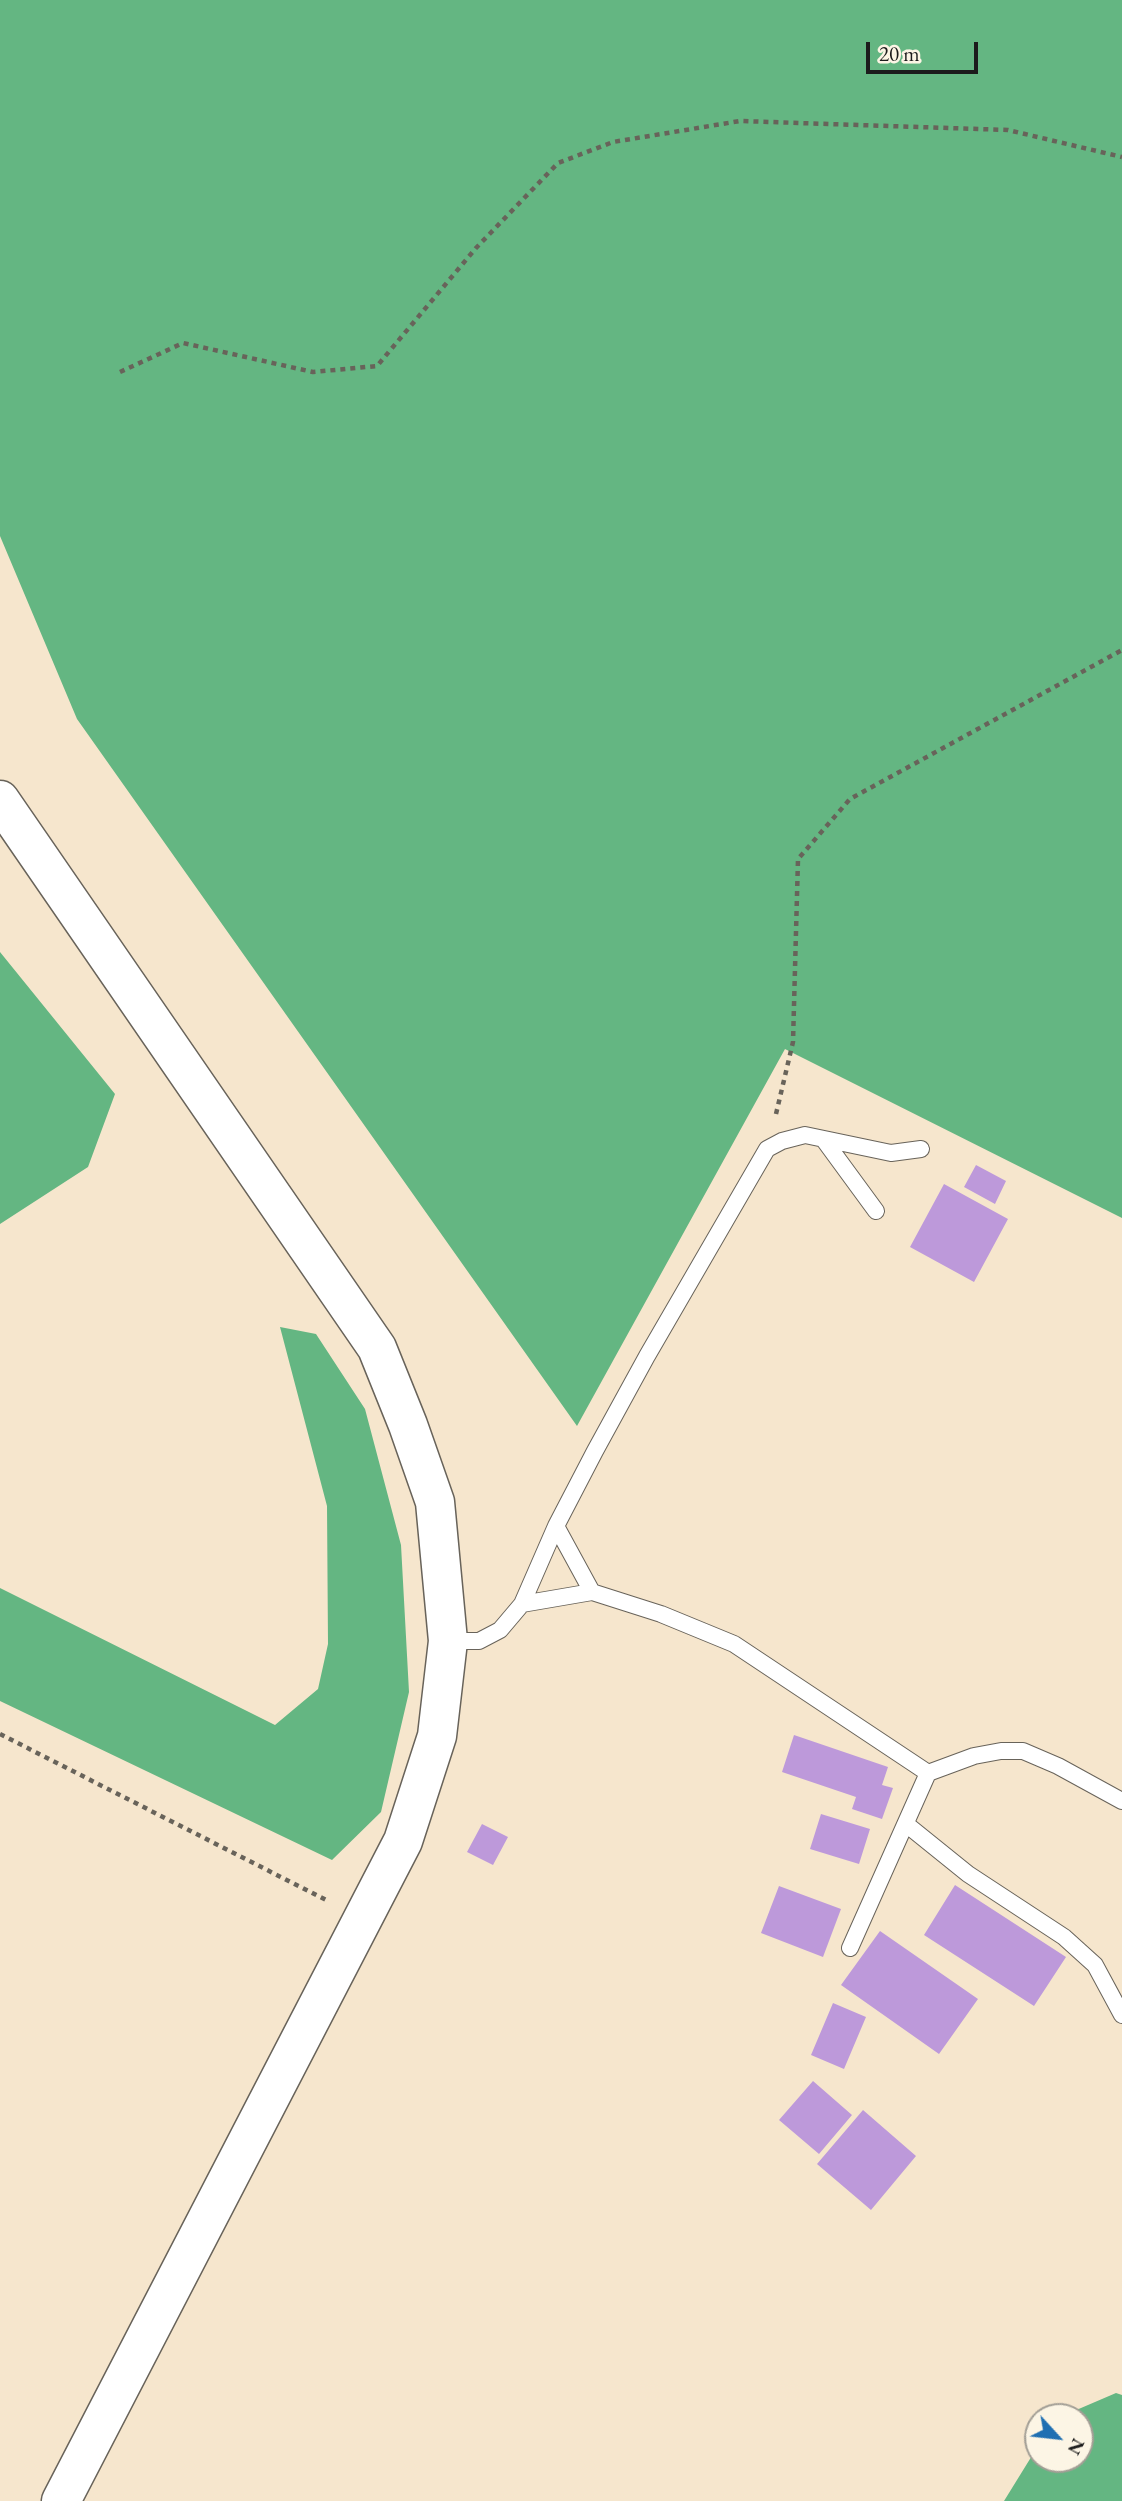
<!DOCTYPE html>
<html>
<head>
<meta charset="utf-8">
<style>
  body { margin:0 }
  #map { position:relative; width:1122px; height:2501px; overflow:hidden; background:#f6e6cd; font-family:"EB Garamond",serif }
  canvas { display:block }
  .north { position:absolute; left:1024px; top:2403px; width:70px; height:70px; box-sizing:border-box; background:#fcf5e5; border:2px solid #a29e95; border-radius:50%; rotate:117deg; font-size:19px; font-weight:700; line-height:28px; text-align:center; color:#1c1c1c }
  .north::after { content:''; display:block; margin:auto; width:24px; height:32px; background:#1f6fb2; clip-path:polygon(50% 0,100% 100%,50% 72%,0 100%) }
  .scale { position:absolute; left:866px; top:42px; width:112px; height:32px; box-sizing:border-box; border:4px solid #1c1c1c; border-top:0; padding-left:9px; font-size:21px; line-height:24px; white-space:nowrap; color:#1c1c1c; -webkit-text-stroke:5px #fcf5e5; paint-order:stroke }
</style>
</head>
<body>
<div id="map">
<canvas width="1122" height="2501"></canvas>
<div class="north">N</div>
<div class="scale">20 m</div>
</div>
<script>
const ctx = document.querySelector('canvas').getContext('2d');
ctx.lineJoin = 'round';
function fill(path, color) {
  ctx.fillStyle = color;
  ctx.fill(path, 'evenodd');
}
function shape(rows) {
  const path = new Path2D();
  for (const r of rows) {
    path.moveTo(r[0], r[1]);
    for (let i = 2; i < r.length; i += 2) path.lineTo(r[i], r[i + 1]);
  }
  return path;
}
function stroke(path, color, width, dash) {
  ctx.strokeStyle = color;
  ctx.lineWidth = width;
  ctx.lineCap = dash ? 'butt' : 'round';
  ctx.setLineDash(dash || []);
  ctx.stroke(path);
}
fill(shape([
  [0,0,1122,0,1122,1218,785,1049,577,1426,77,719,0,536],
  [0,952,115,1094,88,1167,0,1224],
  [280,1327,316,1334,365,1409,401,1545,409,1692,381,1812,332,1860,0,1701,0,1588,275,1725,318,1689,328,1644,327,1506],
  [1116,2393,1122,2395,1122,2501,1004,2501,1038,2446,1038,2459,1080,2459,1080,2417,1060,2417]
]), '#64b682');
fill(shape([
  [976,1165,1006,1181,995,1204,964,1187],
  [944,1184,1008,1219,974,1282,910,1247],
  [794,1735,888,1767,882,1785,893,1788,882,1819,852,1809,856,1797,782,1772],
  [821,1814,870,1829,859,1864,810,1849],
  [482,1824,508,1837,493,1865,467,1852],
  [955,1885,1066,1957,1034,2006,924,1935],
  [779,1886,841,1909,823,1957,761,1933],
  [880,1931,978,1999,939,2054,841,1985],
  [833,2003,866,2017,844,2069,811,2055],
  [813,2081,852,2115,819,2154,779,2120],
  [863,2110,916,2156,871,2210,817,2164]
]), '#bd99da');
const lane = shape([
  [824,1140,876,1211],
  [556,1526,592,1592],
  [522,1604,592,1592,661,1614,734,1644,928,1773,850,1948],
  [448,1641,479,1641,500,1630,522,1604,556,1526,595,1451,647,1356,767,1149,782,1141,805,1135,891,1153,921,1149],
  [928,1773,974,1756,1001,1751,1023,1751,1058,1766,1122,1801],
  [906,1824,968,1874,1064,1937,1095,1965,1122,2015]
]);
const secondary = shape([
  [0,800,377,1348,408,1425,435,1502,448,1641,437,1736,403,1841,61,2501]
]);
stroke(lane, '#68635a', 18);
stroke(secondary, '#68635a', 41);
stroke(shape([
  [120,372,183,343,313,372,377,366,476,248,558,163,613,142,740,121,1008,130,1122,157],
  [776,1114,793,1042,798,859,850,799,1122,650],
  [0,1734,328,1901]
]), '#68635a', 4.5, [5, 5]);
stroke(lane, '#fff', 16);
stroke(secondary, '#fff', 38);
</script>
</body>
</html>
